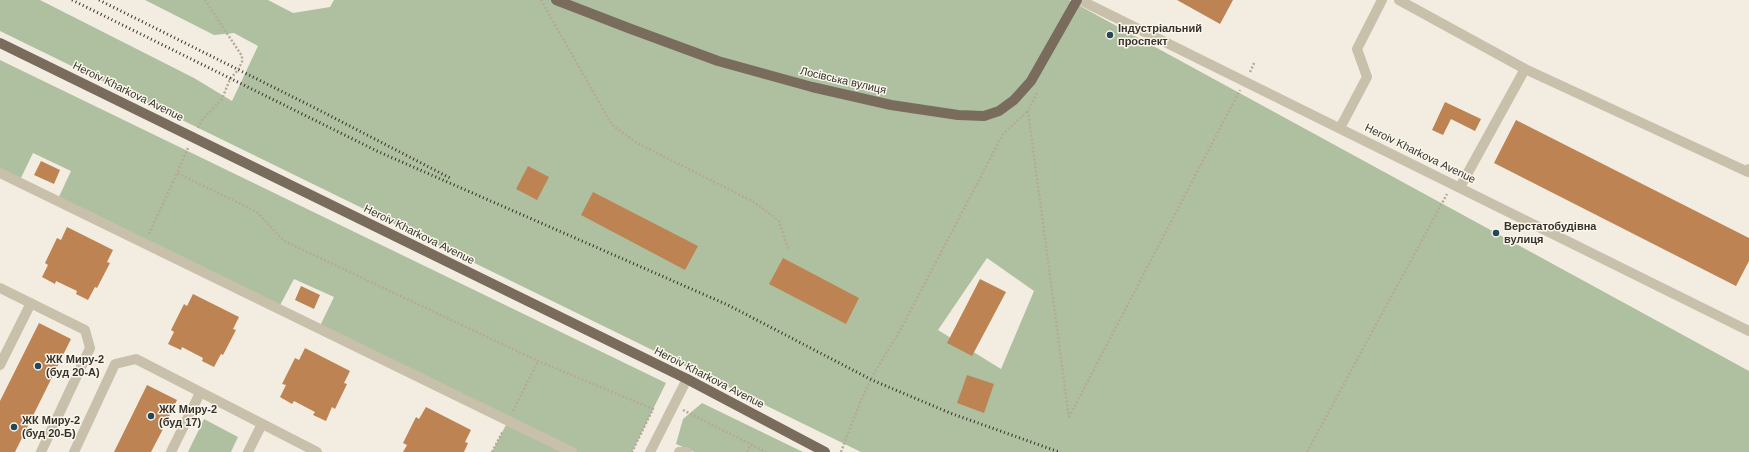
<!DOCTYPE html>
<html>
<head>
<meta charset="utf-8">
<style>
  body { margin:0 }
  canvas { display:block; background:#f2ede0 }
</style>
</head>
<body>
<canvas width="1749" height="452"></canvas>
<script>
const ctx = document.querySelector('canvas').getContext('2d');
ctx.lineJoin = 'round';
function fill(path, color) {
  ctx.fillStyle = color;
  ctx.fill(path, 'evenodd');
}
function shape(rows) {
  const path = new Path2D();
  for (const r of rows) {
    path.moveTo(r[0], r[1]);
    for (let i = 2; i < r.length; i += 2) path.lineTo(r[i], r[i + 1]);
  }
  return path;
}
function stroke(path, color, width, dash) {
  ctx.strokeStyle = color;
  ctx.lineWidth = width;
  ctx.lineCap = dash ? 'butt' : 'round';
  ctx.setLineDash(dash || []);
  ctx.stroke(path);
}
function drawText(font, color, halo, rows, align = 'center') {
  ctx.font = font + ' Helvetica,sans-serif';
  ctx.lineWidth = 3;
  ctx.setLineDash([]);
  ctx.textBaseline = 'middle';
  ctx.strokeStyle = halo;
  ctx.fillStyle = color;
  for (const [text, x, y, turn = 0] of rows) {
    ctx.save();
    ctx.translate(x, y);
    ctx.rotate((+turn || 0) * Math.PI / 180);
    ctx.textAlign = isNaN(turn) ? turn : align;
    if (halo) ctx.strokeText(text, 0, 0);
    ctx.fillText(text, 0, 0);
    ctx.restore();
  }
}
fill(shape([
  [0,0,40,0,194,78,232,101,258,46,234,33,214,35,145,0,268,0,293,13,330,7,334,0,1069,0,1749,371,1749,452,861,452,0,31],
  [987,258,1034,291,1001,369,938,330],
  [0,60,666,383,632,452,492,452,508,421,319,328,334,297,294,279,278,309,57,201,71,171,33,153,19,182,0,173],
  [702,403,803,452,694,452,676,444,683,419],
  [204,419,238,437,231,452,188,452]
]), '#afc0a1');
fill(shape([
  [1177,0,1233,0,1220,24],
  [1445,102,1481,119,1475,131,1451,119,1443,135,1432,130],
  [1516,120,1749,238,1749,261,1736,286,1494,163],
  [41,161,60,170,54,184,34,175],
  [528,166,549,177,537,200,516,189],
  [593,192,698,246,685,270,581,215],
  [67,227,113,250,107,262,110,263,97,288,95,287,88,300,76,294,77,291,56,281,55,284,42,277,48,265,45,263,57,238,61,240],
  [783,258,859,298,846,324,769,284],
  [980,279,1006,292,972,356,947,343],
  [301,286,320,295,314,309,295,300],
  [193,294,239,317,233,329,236,330,223,355,221,354,214,367,202,361,203,358,182,347,181,350,168,344,174,332,171,330,184,304,187,306],
  [39,323,71,339,15,452,0,452,0,401],
  [305,348,350,371,344,383,347,384,335,409,332,407,326,421,313,415,315,412,294,401,292,404,280,397,286,385,282,384,295,358,299,360],
  [967,375,994,384,984,413,957,403],
  [147,385,177,400,162,431,151,452,114,452],
  [426,407,471,430,465,442,468,443,464,452,403,452,407,445,403,443,416,417,419,419]
]), '#be8352');
stroke(shape([
  [541,0,612,125,637,143,754,202,779,221,788,249],
  [1110,35,1112,29,1110,28],
  [1250,72,1255,61],
  [1037,93,1028,111,1069,418],
  [198,128,202,120,222,99,230,79,238,70,242,62,242,56,205,0],
  [188,148,177,173,257,212,284,241,538,361,653,409,632,452],
  [149,234,177,173],
  [683,410,766,452],
  [513,411,538,361],
  [1069,417,1240,90],
  [492,452,503,431],
  [747,452,751,444],
  [841,452,861,400,873,375,902,327,1003,134,1028,111],
  [1307,452,1447,194]
]), '#b5aa97', 2.5, [2, 2]);
stroke(shape([
  [1080,0,1749,331],
  [1399,0,1525,69],
  [1340,128,1367,77,1357,49,1382,0],
  [0,173,572,452],
  [1460,187,1525,69,1748,172,1749,169],
  [0,288,85,330,90,348,41,452],
  [0,365,31,303],
  [74,452,115,364,136,359,317,452],
  [171,452,200,393],
  [248,452,262,424],
  [650,452,687,379],
  [679,452,687,452]
]), '#c9c0ac', 10);
stroke(shape([
  [556,0,631,29,718,61,812,87,891,105,958,115,984,116,999,111,1014,100,1031,81,1077,0],
  [0,43,687,379,825,452]
]), '#796c5d', 10);
stroke(shape([
  [72,0,379,152,728,305,872,380,950,413,1059,452],
  [99,0,317,109,450,178]
]), '#38322b', 3, [1, 3]);
for (const [x, y, r, color] of [
  [1110,35,4,"#234857"],
  [1496,233,4,"#234857"],
  [38,366,4,"#234857"],
  [151,416,4,"#234857"],
  [14,427,4,"#234857"]
]) {
  const dot = new Path2D();
  dot.arc(x, y, r, 0, 2 * Math.PI);
  ctx.fillStyle = color;
  ctx.fill(dot);
  stroke(dot, '#f9f6ec', 1.5);
}
drawText('bold 11px', '#38322b', '#f9f6ec', [
  ["Індустріальний",1118,29],
  ["проспект",1118,42],
  ["Верстатобудівна",1504,227],
  ["вулиця",1504,240],
  ["ЖК Миру-2",46,360],
  ["(буд 20-А)",46,373],
  ["ЖК Миру-2",159,410],
  ["(буд 17)",159,423],
  ["ЖК Миру-2",22,421],
  ["(буд 20-Б)",22,434]
], 'left');
drawText('11px', '#38322b', '#f9f6ec', [
  ["Лосівська вулиця",843,81,13],
  ["Heroiv Kharkova Avenue",128,92,26],
  ["Heroiv Kharkova Avenue",1420,154,26],
  ["Heroiv Kharkova Avenue",419,235,26],
  ["Heroiv Kharkova Avenue",709,378,27]
]);
</script>
</body>
</html>
